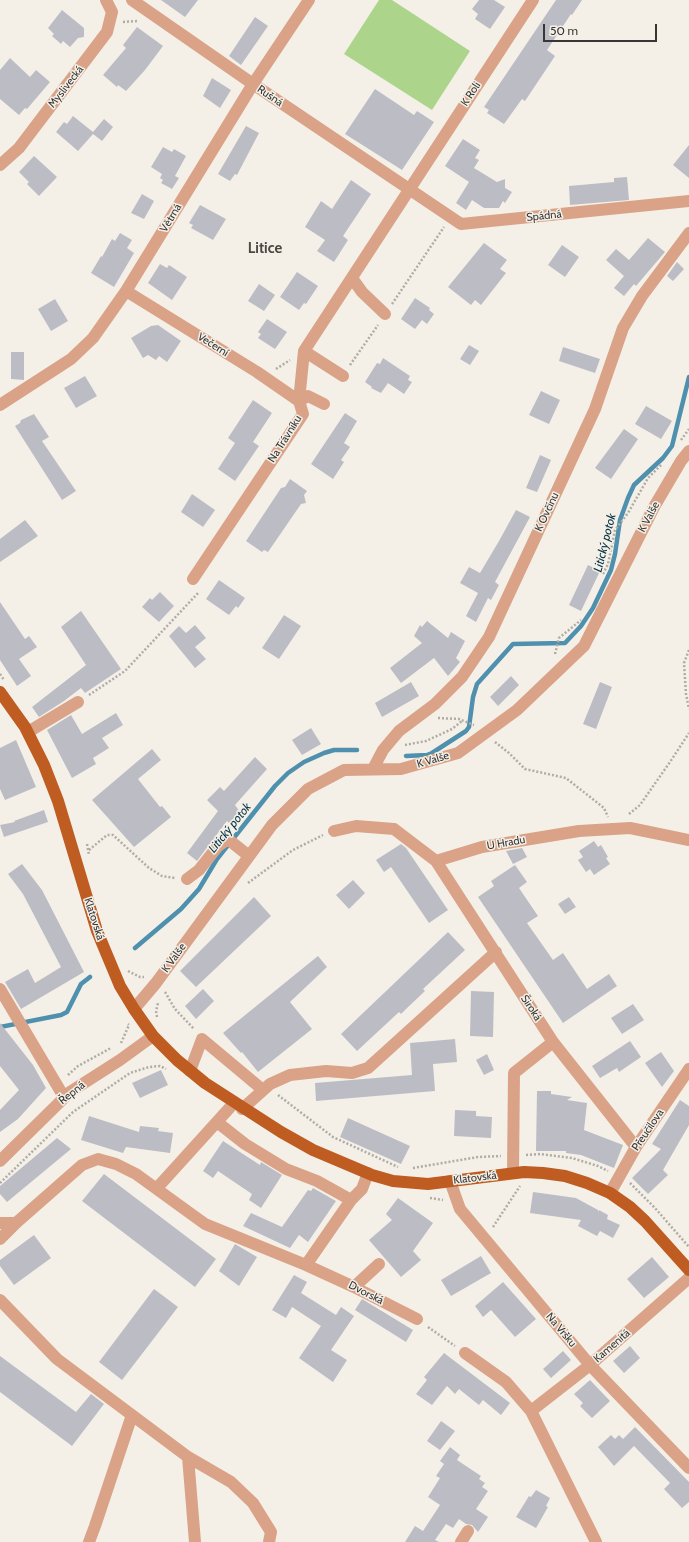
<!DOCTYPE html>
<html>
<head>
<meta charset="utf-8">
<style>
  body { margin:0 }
  #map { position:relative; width:689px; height:1542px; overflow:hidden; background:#f4f0e8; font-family:Cabin,sans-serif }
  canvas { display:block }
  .scale { position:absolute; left:543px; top:24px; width:114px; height:18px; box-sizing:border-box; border:2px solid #393734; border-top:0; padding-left:5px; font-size:12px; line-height:14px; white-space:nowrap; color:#393734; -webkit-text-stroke:3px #f4f0e8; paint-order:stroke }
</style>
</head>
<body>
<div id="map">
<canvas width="689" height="1542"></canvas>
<div class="scale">50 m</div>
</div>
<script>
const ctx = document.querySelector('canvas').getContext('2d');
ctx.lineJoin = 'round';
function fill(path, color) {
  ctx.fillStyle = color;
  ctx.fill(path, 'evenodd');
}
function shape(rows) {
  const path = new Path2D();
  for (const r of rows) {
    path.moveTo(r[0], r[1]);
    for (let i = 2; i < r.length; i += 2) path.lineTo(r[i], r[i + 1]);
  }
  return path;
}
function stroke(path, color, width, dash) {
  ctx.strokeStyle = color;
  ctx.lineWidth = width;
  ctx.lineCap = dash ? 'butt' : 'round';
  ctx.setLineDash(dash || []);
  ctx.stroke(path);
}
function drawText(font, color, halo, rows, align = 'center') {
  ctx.font = font + ' Cabin,sans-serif';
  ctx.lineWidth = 3;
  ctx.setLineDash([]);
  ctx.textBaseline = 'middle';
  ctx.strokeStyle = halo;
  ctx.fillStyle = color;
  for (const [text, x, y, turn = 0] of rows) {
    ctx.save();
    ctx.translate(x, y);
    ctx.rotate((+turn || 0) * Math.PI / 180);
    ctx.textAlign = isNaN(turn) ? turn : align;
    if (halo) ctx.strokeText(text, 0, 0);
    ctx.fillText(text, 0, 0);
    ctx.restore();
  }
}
fill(shape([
  [379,0,392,0,470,51,432,110,344,54]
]), '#acd58b');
stroke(shape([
  [406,756,427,755,432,753,466,731,469,727,473,697,477,684,513,644,565,643,581,626,593,608,611,570,615,554,620,520,628,498,634,485,663,458,672,446,689,377],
  [135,948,181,909,199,889,217,859,275,786,288,773,304,762,324,753,334,750,357,750],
  [0,1027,61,1015,67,1012,81,984,90,977]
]), '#4e90ad', 4.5);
fill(shape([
  [161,0,198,0,185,17],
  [479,0,494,0,505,7,490,29,475,19,478,14,472,9],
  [556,0,582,0,572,15,571,14,547,50,555,56,525,101,522,99,504,124,487,113,489,110,484,107],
  [62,10,84,28,84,37,78,38,70,47,63,41,61,44,52,36,54,34,48,28],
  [255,17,268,26,241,65,229,56],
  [137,27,163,46,145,70,126,91,118,85,117,87,103,75,126,48,123,45],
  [10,58,30,77,36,70,50,82,27,109,25,108,19,115,0,99,0,70],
  [212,78,231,90,220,108,203,96],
  [375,89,414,115,417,111,434,122,402,170,345,134],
  [73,116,93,132,104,119,113,127,102,141,93,134,78,151,56,132,64,122,67,124],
  [246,126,259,133,237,175,235,174,230,181,218,174],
  [463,139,480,150,475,158,479,160,474,168,497,182,505,179,505,188,512,192,505,203,503,201,499,208,484,208,472,200,466,210,456,203,469,182,445,166],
  [689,145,689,178,673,165],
  [163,147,172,152,174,149,186,156,175,176,179,178,172,189,161,183,163,180,160,178,162,174,151,167],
  [34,156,57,177,39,196,27,184,29,182,19,172],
  [627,177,629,200,570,205,569,186,614,182,614,178],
  [351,180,371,194,343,236,348,240,334,262,317,251,325,240,305,227,321,201,332,209],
  [142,194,154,201,144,219,131,213],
  [200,205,226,219,213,240,191,228,193,225,189,223],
  [120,233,132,240,127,248,134,253,114,287,91,273,101,256,102,257,112,239,115,241],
  [648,238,665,252,636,286,634,284,624,296,614,288,624,276,606,260,616,249,629,260],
  [484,243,507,260,500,269,506,273,481,305,475,300,471,305,448,287],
  [562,245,579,257,565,277,548,265],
  [677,262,684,269,673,281,667,276],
  [160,264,167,268,169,265,187,277,172,300,148,283],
  [297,272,318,286,306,304,304,303,299,310,280,297],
  [259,284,275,295,264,311,248,301],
  [415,298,430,308,429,310,434,314,427,324,422,320,415,329,401,319],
  [55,299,68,321,51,331,38,309],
  [267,319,287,332,275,349,258,338,261,334,258,332],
  [158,325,181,341,167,362,159,356,156,360,148,355,143,358,131,338,151,326],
  [469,345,479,351,470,365,460,359],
  [563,347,600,359,595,373,559,361],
  [11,352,24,352,24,380,11,379],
  [383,358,410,376,408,380,412,382,404,394,388,383,381,393,371,388,372,387,365,382,377,363,380,364],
  [85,376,97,396,76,408,64,388],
  [541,391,560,400,549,424,529,415],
  [253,400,272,413,253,442,259,446,235,481,218,469,235,443,228,438],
  [646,406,672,421,661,439,635,424],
  [345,413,357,421,344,443,350,447,341,460,344,462,333,479,311,464],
  [34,414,49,437,42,441,76,491,62,500,15,426,20,423,21,420],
  [624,429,638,439,611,479,595,468],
  [540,455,551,460,537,492,526,488],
  [290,479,307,491,304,495,306,503,301,504,268,552,264,550,262,552,246,541,281,488,285,487],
  [192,494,215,510,203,527,181,512],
  [516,510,530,517,495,582,499,585,491,600,488,598,476,622,466,616,478,593,460,583,469,567,480,573,499,541],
  [25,520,38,536,0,562,0,539],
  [588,565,600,571,581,611,569,605],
  [219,580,245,598,238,608,236,606,229,615,206,599],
  [160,592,174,606,159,622,142,607,150,598,152,600],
  [0,602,25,639,29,636,37,647,19,659,31,676,17,686,0,660],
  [81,611,121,669,85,693,81,688,64,701,39,717,32,707,86,665,61,627],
  [284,615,301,626,279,659,262,648],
  [427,621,448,638,451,632,465,641,456,658,460,662,448,676,434,658,401,683,390,668,422,643,414,636,420,625,422,627],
  [195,625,206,638,195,647,206,659,195,668,169,636,179,626,186,633],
  [511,676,519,685,498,706,490,697],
  [411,682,419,696,382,717,375,703],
  [600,682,612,687,596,729,583,724],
  [116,713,123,725,102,738,109,748,93,758,96,764,72,778,47,730,71,715,82,734],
  [311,728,321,744,302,755,292,740],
  [16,740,36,787,5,800,0,789,0,748],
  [152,749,161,760,138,779,160,807,162,806,171,817,134,847,92,800],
  [255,757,267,769,235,805,240,812,229,823,227,821,197,861,187,853,218,811,207,800,220,787,224,791],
  [44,810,48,822,4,837,0,825,15,822,14,821],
  [594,841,598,847,601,845,608,857,606,858,610,864,594,875,590,869,586,872,578,860,583,857,579,851],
  [401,844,406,848,448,910,429,923,391,867,384,872,376,860],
  [522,848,527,857,513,864,506,851],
  [22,864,42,890,84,972,21,1009,5,982,28,969,35,983,61,967,23,894,8,874],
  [515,865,527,882,519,888,538,916,527,923,553,960,563,953,587,989,609,974,617,986,563,1023,478,897,494,886,491,881],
  [353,880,365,893,349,909,336,895],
  [254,897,271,916,196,987,180,971],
  [569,897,576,907,565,914,558,904],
  [448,932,465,950,423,989,425,991,406,1009,401,1014,399,1012,357,1051,341,1034],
  [318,956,327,967,290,1002,312,1029,258,1072,242,1052,241,1053,223,1033],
  [203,989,214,1001,196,1019,185,1006],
  [471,991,494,992,493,1037,470,1036],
  [633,1004,644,1020,622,1034,611,1018],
  [0,1023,33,1065,46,1088,18,1119,0,1132,0,1110,19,1090,0,1066],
  [455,1039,457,1062,433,1064,435,1091,316,1101,315,1083,412,1075,410,1043],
  [630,1041,641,1057,619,1072,617,1068,600,1078,592,1066],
  [661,1052,674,1071,662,1087,645,1063],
  [487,1054,494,1070,484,1075,476,1060],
  [161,1070,168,1085,140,1098,132,1083],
  [537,1091,551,1091,551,1094,572,1097,567,1100,587,1103,584,1130,623,1145,614,1168,581,1155,566,1153,566,1151,536,1151],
  [680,1100,689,1106,689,1125,663,1170,668,1175,648,1194,632,1178,661,1149,652,1144],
  [455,1110,476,1111,476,1116,492,1117,491,1138,454,1136],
  [89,1116,139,1132,140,1126,159,1128,158,1131,173,1133,170,1153,126,1147,123,1153,81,1140],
  [348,1118,410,1146,401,1164,340,1137],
  [57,1138,71,1149,7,1202,0,1194,0,1186],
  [223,1141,260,1165,261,1162,282,1175,261,1208,249,1200,252,1194,218,1171,213,1178,203,1171],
  [104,1174,216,1259,195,1287,82,1201],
  [313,1188,336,1201,308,1242,299,1235,290,1248,243,1226,251,1213,282,1227,308,1190,311,1191],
  [533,1192,576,1198,598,1210,598,1212,599,1210,608,1215,607,1219,620,1225,613,1238,600,1231,597,1236,578,1226,581,1220,530,1213],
  [398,1198,433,1223,413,1251,421,1260,401,1277,369,1240,392,1220,386,1214],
  [34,1235,51,1258,14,1285,0,1266,0,1260],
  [235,1244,257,1257,239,1286,219,1271],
  [481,1256,491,1273,451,1296,441,1280],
  [652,1257,669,1277,644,1298,627,1279],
  [294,1275,307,1282,301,1293,336,1315,341,1307,354,1316,331,1350,347,1360,333,1382,299,1358,321,1326,292,1307,286,1318,272,1310],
  [503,1282,536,1319,515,1337,491,1310,483,1317,475,1306],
  [154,1289,178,1307,122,1380,99,1362],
  [362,1299,413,1330,406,1342,355,1310],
  [630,1346,640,1358,624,1373,613,1361],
  [563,1351,571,1360,551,1378,543,1369],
  [444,1353,510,1403,501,1415,483,1400,479,1405,459,1389,455,1394,447,1386,432,1405,416,1394,427,1380,424,1377],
  [0,1356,76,1412,91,1394,104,1404,72,1446,0,1392],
  [590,1380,610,1401,592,1418,580,1406,583,1403,574,1394],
  [441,1421,455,1431,440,1450,427,1441],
  [635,1427,689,1482,689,1502,682,1508,664,1489,670,1483,634,1446,614,1466,598,1447,611,1435,615,1439,619,1435,623,1439],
  [450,1447,460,1455,457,1460,481,1476,479,1479,485,1483,482,1487,488,1491,476,1509,488,1517,478,1532,472,1525,466,1524,459,1519,453,1528,446,1524,435,1540,439,1542,405,1542,415,1526,423,1531,440,1505,428,1497,440,1478,436,1476,444,1464,440,1461],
  [536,1490,550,1498,546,1506,548,1507,536,1528,516,1517,529,1496,531,1497]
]), '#bcbcc5');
stroke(shape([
  [123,22,138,21],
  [392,304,444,227],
  [350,365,378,325],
  [276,369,290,360],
  [681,440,689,429],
  [603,574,608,564,615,530,628,513,648,478,662,464],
  [689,650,684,663,686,694,689,709],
  [555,654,559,638,581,620],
  [0,674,4,680],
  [89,695,125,671,199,592],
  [438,718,459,719,474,725],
  [495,742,509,753,525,769,566,778,604,808,608,817],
  [405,745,426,741,452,729,462,721],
  [629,814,640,805,670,762,689,733],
  [87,844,89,855],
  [89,850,107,835,113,835,149,868,162,876,175,878],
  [248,883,293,850,323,835],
  [128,971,140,977,144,977],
  [165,992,175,1009,194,1029],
  [157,1017,156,1011,158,1003],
  [121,1043,129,1025,128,1024],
  [68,1075,78,1066,111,1048],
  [278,1095,333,1137,398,1167],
  [526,1155,540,1154,572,1158,598,1166,608,1171],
  [413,1168,478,1157,501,1156],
  [0,1183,73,1112,130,1073,149,1067,160,1066,166,1069],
  [630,1183,655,1208,689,1247],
  [430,1198,443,1200],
  [493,1227,520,1186],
  [428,1327,455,1346]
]), '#afaca6', 2.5, [2, 2]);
stroke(shape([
  [132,0,253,84,461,224,689,201],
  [0,165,19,148,107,32,112,12,106,0],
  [352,278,362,292,385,314],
  [126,291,257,372,299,401],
  [304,351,343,376],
  [299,401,308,396,324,404],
  [0,405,71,359,93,338,126,291,253,84,309,0],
  [193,579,303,414,299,401,304,351,533,0],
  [28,732,78,702],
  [373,769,383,750,399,731,435,704,462,677,489,637,595,409,623,328,642,296,689,233],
  [334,831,356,826,394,829,436,861,482,847,579,831,630,828,689,840],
  [436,861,553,1042,636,1147],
  [187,879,199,870,218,846,225,841,229,840,249,856],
  [0,989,64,1097],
  [134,1009,156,983,272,825,308,789,344,770,401,769,458,753,517,710,584,646,654,507,681,461,689,451],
  [190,1071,202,1039,263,1090],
  [242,1109,270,1084,290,1075,326,1071,352,1073,368,1068,496,952],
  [217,1122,245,1144,286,1169,317,1181,351,1200],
  [0,1161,70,1092,120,1060,153,1036],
  [513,1173,514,1073,553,1042],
  [450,1181,460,1209,590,1365,689,1468],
  [157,1188,234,1103],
  [610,1193,636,1147,689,1069],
  [0,1223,16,1223,82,1165,98,1159,116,1164,136,1174,205,1224,306,1265,354,1287,417,1319],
  [0,1239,16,1223],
  [306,1265,351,1200,362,1189,368,1173],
  [354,1287,379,1264],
  [0,1300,57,1359,188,1457,195,1542],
  [465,1353,506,1382,531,1411,596,1542],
  [531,1411,590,1365,689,1278],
  [188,1457,231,1482,253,1503,271,1532,269,1542],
  [89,1542,95,1526,132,1415],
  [461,1542,468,1531]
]), '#daa388', 12);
stroke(shape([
  [0,692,25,727,44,765,58,801,97,931,120,986,134,1009,153,1036,177,1060,205,1083,281,1132,313,1150,372,1175,393,1181,428,1184,524,1172,543,1173,565,1176,587,1183,610,1193,630,1207,645,1221,689,1270]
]), '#bf5c22', 12);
drawText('11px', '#393734', '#f4f0e8', [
  ["Myslivecká",66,87,-52],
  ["K Roli",471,94,-57],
  ["Rušná",270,96,34],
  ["Spádná",544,216,-6],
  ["Větrná",171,218,-59],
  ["Večerní",213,345,32],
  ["Na Trávníku",285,439,-58],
  ["K Ovčínu",547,512,-65],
  ["K Valše",649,517,-62],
  ["K Valše",433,760,-16],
  ["U Hradu",506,843,-10],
  ["Klatovská",94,919,72],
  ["K Valše",174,958,-54],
  ["Široká",531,1008,57],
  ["Řepná",72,1093,-38],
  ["Přeučilova",648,1130,-56],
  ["Klatovská",475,1178,-7],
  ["Dvorská",366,1293,27],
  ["Na Vršku",561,1330,50],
  ["Kamenitá",612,1346,-41]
]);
drawText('italic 12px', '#063345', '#f4f0e8', [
  ["Litický potok",605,543,-76],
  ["Litický potok",230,828,-51]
]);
drawText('bold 15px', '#4c4842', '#f4f0e8', [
  ["Litice",265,249]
]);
</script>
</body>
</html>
